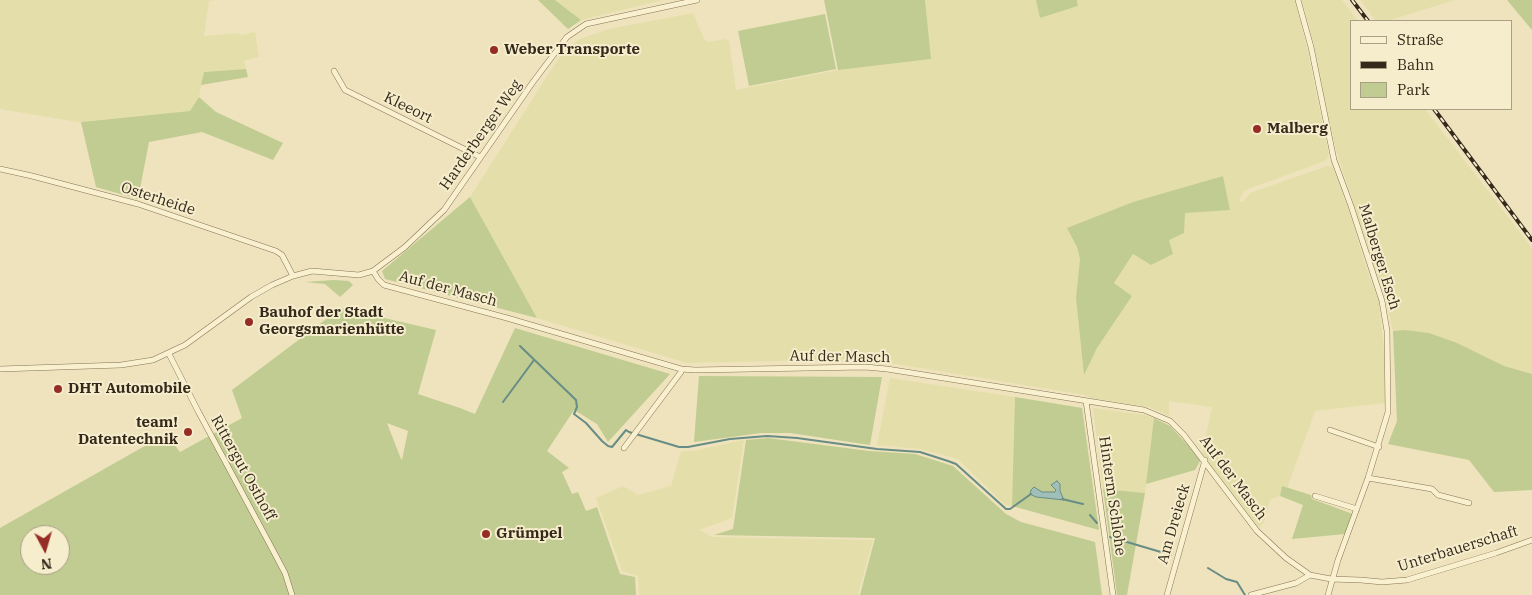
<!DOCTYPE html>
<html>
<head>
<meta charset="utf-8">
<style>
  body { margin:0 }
  #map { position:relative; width:1532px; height:595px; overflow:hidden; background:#eee3bc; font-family:"IBM Plex Serif",serif }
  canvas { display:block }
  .legend { position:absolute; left:1350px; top:20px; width:162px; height:90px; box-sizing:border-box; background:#f5edcc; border:1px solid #a89f85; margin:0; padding:6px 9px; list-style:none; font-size:15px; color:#34291b }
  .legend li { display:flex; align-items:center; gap:10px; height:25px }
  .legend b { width:25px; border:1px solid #a89f85 }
  .north { position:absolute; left:20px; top:525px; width:50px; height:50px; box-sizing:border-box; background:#f5edcc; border:1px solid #a89f85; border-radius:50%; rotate:174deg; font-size:14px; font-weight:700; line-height:20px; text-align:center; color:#34291b }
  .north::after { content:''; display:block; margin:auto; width:18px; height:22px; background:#952d25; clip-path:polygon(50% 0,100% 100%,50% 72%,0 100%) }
</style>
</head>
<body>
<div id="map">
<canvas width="1532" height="595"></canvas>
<ul class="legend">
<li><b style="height:6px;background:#f9f0cf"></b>Straße</li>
<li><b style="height:6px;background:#34291b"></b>Bahn</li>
<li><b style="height:14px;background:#c0cc91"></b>Park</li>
</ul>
<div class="north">N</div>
</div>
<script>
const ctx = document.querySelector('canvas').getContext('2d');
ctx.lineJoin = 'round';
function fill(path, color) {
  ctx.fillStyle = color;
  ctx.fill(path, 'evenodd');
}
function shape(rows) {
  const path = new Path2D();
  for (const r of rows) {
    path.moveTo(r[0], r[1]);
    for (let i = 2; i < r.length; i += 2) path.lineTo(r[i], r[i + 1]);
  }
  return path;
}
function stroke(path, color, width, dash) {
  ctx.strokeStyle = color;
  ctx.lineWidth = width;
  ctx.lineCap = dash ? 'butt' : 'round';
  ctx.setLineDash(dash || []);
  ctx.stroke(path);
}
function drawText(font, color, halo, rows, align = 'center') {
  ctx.font = font + ' "IBM Plex Serif",serif';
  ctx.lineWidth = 4;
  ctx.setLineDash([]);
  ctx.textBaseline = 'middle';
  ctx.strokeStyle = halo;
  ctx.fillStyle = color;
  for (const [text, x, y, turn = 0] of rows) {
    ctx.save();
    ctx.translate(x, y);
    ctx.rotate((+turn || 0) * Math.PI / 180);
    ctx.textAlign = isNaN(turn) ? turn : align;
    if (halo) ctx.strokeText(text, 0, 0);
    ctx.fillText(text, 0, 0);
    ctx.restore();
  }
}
fill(shape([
  [0,0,215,0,209,1,204,36,236,33,242,35,255,32,259,57,244,61,246,69,204,72,199,97,190,111,78,122,0,109],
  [555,0,663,0,581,20],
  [925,0,1036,0,1040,18,1078,6,1077,0,1295,0,1307,48,1329,155,1325,161,1251,188,1243,192,1239,201,1243,202,1250,193,1327,166,1333,167,1354,226,1365,264,1379,303,1384,350,1385,403,1315,411,1287,488,1282,486,1280,496,1270,500,1265,520,1259,528,1252,529,1217,484,1201,459,1212,407,1169,401,1169,416,1149,407,1091,398,1085,395,865,359,687,363,537,318,470,197,562,53,580,39,609,29,693,13,704,39,708,42,725,39,729,41,736,90,838,70,930,59],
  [1223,176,1230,209,1185,213,1169,240,1151,265,1133,254,1114,283,1132,296,1097,348,1084,374,1076,298,1080,259,1077,247,1068,228,1133,202],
  [1302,0,1342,0,1358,21,1351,21,1351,109,1425,109,1532,248,1532,374,1504,366,1473,352,1405,330,1393,331,1385,297,1338,157,1325,107,1314,45],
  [1360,0,1455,0,1387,21,1376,21],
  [890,378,1015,397,1012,506,1005,505,958,459,920,449,877,445],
  [1093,408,1144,415,1154,418,1145,493,1103,489],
  [744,440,732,518,699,530,713,537,873,540,858,595,639,595,638,576,622,571,596,498,623,486,638,495,671,486,681,451,693,451]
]), '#e4dfaa');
fill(shape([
  [538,0,555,0,581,20,568,29],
  [824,0,925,0,931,59,838,70],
  [1036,0,1077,0,1078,6,1040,18],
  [1507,0,1532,0,1532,30],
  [825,14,836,69,749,86,738,31],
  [246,69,248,77,201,85,204,72],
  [199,97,216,112,283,143,273,160,202,132,149,142,138,199,96,187,81,122,190,111],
  [1223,176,1230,210,1185,213,1184,233,1169,240,1173,254,1151,265,1133,254,1114,283,1132,296,1097,348,1084,375,1076,298,1080,259,1077,247,1067,228,1133,202],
  [470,197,537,318,385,279,382,271],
  [334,280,349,281,353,285,340,297,325,284,305,282],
  [341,308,436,330,418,394,460,408,475,414,515,328,670,374,608,442,597,424,574,410,547,451,569,468,562,472,572,494,578,492,586,511,597,507,620,574,635,577,636,595,0,595,0,528,166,434,180,452,242,418,232,390],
  [387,423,408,431,402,460,401,459],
  [30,535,60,535,60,565,30,565],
  [1405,330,1429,333,1457,343,1504,366,1532,374,1532,490,1494,492,1469,460,1388,444,1397,421,1393,331],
  [699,376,882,377,870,445,790,433,761,433,694,442],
  [1015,397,1082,408,1099,530,1012,506],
  [1154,418,1170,426,1201,459,1195,470,1146,484],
  [768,438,869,451,915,454,953,466,1006,514,1021,522,1095,542,1102,595,860,595,875,538,714,535,733,529,746,440],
  [1282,486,1311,495,1312,499,1353,514,1345,534,1292,539,1303,505,1280,496],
  [1103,489,1145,493,1127,595,1117,595]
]), '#c0cc91');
const water = shape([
  [1057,481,1060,484,1060,491,1064,500,1036,497,1030,494,1031,490,1034,487,1042,492,1055,492,1056,490,1051,485,1057,481]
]);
fill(water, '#a0bfb8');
stroke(water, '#688c86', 1);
stroke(shape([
  [520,346,576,400,577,407,574,414,586,423,602,441,608,446,612,447,626,430,629,432,679,447,688,447,730,439,767,436,797,438,877,449,920,452,948,461,956,464,1006,509,1010,509,1031,494],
  [503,402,534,360],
  [1062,499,1083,504],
  [1090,515,1097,523],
  [1110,537,1171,555],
  [1208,568,1226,579,1237,582,1245,595]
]), '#688c86', 2);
const street = shape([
  [1298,0,1311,47,1334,160,1351,206,1382,301,1387,331,1388,412,1368,478,1338,560,1328,595],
  [334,71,345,90,480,157],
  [0,169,32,176,138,204,276,251,282,255,293,276],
  [373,271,378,279,384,285,507,318,681,369,695,370,865,367,887,369,1144,410,1170,421,1184,435,1257,531,1286,558,1310,575,1331,579,1361,580,1382,582,1407,580,1496,553,1532,540],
  [169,354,198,411,268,541,285,573,292,595],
  [0,369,121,365,153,360,185,345,251,297,272,285,293,276,312,271,359,275,373,271,405,247,444,210,533,82,567,37,586,24,697,0],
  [1086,401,1113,595],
  [1330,430,1379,447],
  [624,448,681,372,681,369],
  [1368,478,1432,489,1438,495,1469,503],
  [1315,496,1357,509],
  [1167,595,1205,460],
  [1251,595,1296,583,1310,575]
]);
stroke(street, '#867356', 6);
stroke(street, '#f9f0cf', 5);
const rail = shape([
  [1352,0,1368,21],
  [1434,109,1532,240]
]);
stroke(rail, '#34291b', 4);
stroke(rail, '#f5edcc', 2, [5.5]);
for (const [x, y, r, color] of [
  [494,50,5,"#952d25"],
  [1257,129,5,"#952d25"],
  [249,322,5,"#952d25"],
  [58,389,5,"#952d25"],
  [188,432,5,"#952d25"],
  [486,534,5,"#952d25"]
]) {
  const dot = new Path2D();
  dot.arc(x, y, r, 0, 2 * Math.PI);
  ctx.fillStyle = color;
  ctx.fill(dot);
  stroke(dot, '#f5edcc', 2);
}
drawText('bold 15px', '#34291b', '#f5edcc', [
  ["Weber Transporte",504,50],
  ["Malberg",1267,129],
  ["Bauhof der Stadt",259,313],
  ["Georgsmarienhütte",259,330],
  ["DHT Automobile",68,389],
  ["team!",178,423,"right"],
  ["Datentechnik",178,440,"right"],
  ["Grümpel",496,534]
], 'left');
drawText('15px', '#34291b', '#f5edcc', [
  ["Kleeort",408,108,26],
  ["Harderberger Weg",481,135,-55],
  ["Osterheide",158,199,18],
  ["Malberger Esch",1379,257,73],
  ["Auf der Masch",448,289,15],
  ["Auf der Masch",840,357,1],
  ["Rittergut Osthoff",243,468,61],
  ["Auf der Masch",1233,478,53],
  ["Hinterm Schlohe",1112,496,82],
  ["Am Dreieck",1174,524,-74],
  ["Unterbauerschaft",1458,549,-17]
]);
</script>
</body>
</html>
